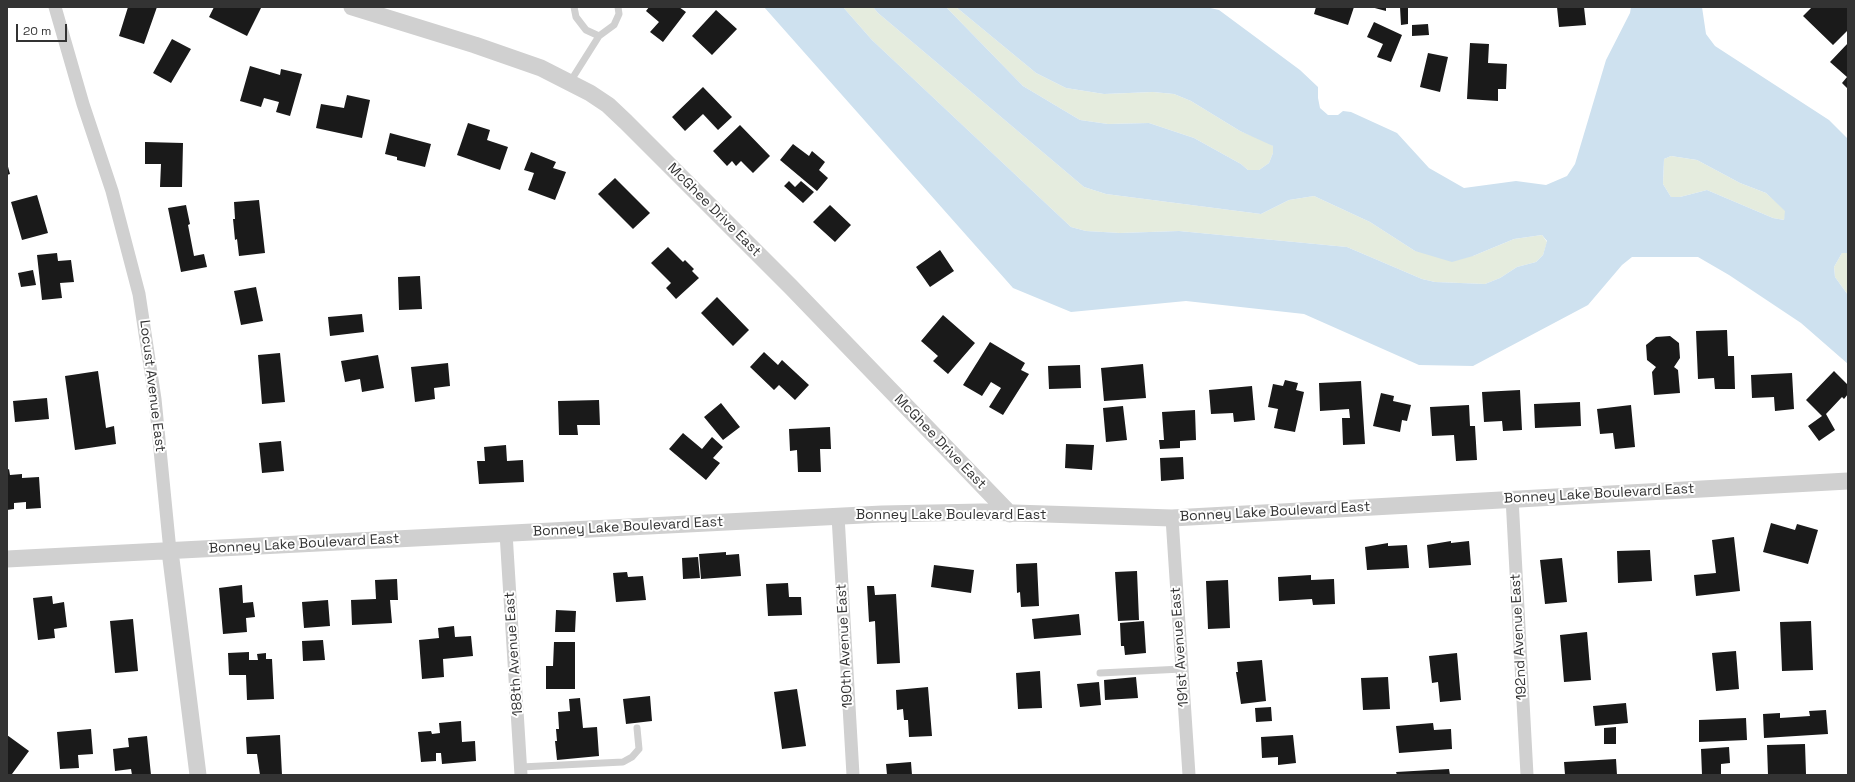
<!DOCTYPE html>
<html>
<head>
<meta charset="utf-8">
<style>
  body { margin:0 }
  #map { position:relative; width:1855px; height:782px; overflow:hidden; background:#fff; font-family:"Space Grotesk",sans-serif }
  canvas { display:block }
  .frame { position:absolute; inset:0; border:8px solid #333; pointer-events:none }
  .scale { position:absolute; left:16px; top:24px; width:51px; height:18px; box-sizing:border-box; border:2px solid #333; border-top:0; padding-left:5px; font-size:12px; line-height:14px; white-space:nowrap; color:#333; -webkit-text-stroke:3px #fff; paint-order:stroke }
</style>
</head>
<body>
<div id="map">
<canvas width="1855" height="782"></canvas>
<div class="frame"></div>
<div class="scale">20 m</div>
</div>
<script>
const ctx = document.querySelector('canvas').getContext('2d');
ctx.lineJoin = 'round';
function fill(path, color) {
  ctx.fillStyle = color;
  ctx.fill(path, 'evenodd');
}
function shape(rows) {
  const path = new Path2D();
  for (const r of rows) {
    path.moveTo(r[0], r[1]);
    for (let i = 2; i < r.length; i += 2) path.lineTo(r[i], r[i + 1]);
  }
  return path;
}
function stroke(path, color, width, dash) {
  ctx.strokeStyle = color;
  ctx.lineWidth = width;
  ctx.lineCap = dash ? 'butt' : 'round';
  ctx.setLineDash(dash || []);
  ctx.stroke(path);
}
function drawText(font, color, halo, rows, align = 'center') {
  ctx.font = font + ' "Space Grotesk",sans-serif';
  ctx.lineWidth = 4;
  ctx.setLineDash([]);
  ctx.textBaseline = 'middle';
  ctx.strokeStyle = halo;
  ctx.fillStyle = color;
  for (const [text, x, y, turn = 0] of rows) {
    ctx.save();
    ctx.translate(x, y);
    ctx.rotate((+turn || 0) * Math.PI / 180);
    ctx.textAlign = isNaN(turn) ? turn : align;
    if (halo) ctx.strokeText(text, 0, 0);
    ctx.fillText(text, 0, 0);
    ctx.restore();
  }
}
fill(shape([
  [843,7,873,7,878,13,1084,187,1106,194,1261,214,1289,200,1314,196,1370,222,1415,251,1473,256,1514,239,1542,235,1547,242,1543,255,1536,262,1517,267,1500,278,1485,284,1435,282,1422,279,1347,247,1179,231,1120,233,1086,231,1071,227,872,40],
  [946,7,956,7,1036,73,1066,88,1104,94,1153,92,1174,94,1191,101,1240,131,1267,142,1273,146,1273,153,1269,163,1259,170,1248,170,1241,164,1194,138,1149,123,1108,124,1080,120,1023,86],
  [1671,156,1697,160,1740,183,1766,193,1786,211,1784,220,1773,218,1707,190,1680,197,1671,197,1663,184,1664,159],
  [1842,253,1848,253,1848,295,1835,277,1834,267]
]), '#e5ecde');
fill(shape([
  [764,7,843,7,872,40,1071,227,1086,231,1120,233,1179,231,1347,247,1422,279,1435,282,1485,284,1500,278,1517,267,1536,262,1543,255,1547,241,1542,235,1514,239,1473,256,1452,262,1415,251,1370,222,1314,196,1289,200,1261,214,1106,194,1084,187,878,13,873,7,946,7,1023,86,1080,120,1108,124,1149,123,1194,138,1241,164,1248,170,1259,170,1269,163,1273,153,1273,146,1240,131,1191,101,1174,94,1153,92,1104,94,1066,88,1036,73,956,7,1206,7,1219,10,1300,70,1318,87,1318,98,1320,108,1328,115,1338,115,1343,111,1351,112,1397,133,1429,168,1464,188,1516,181,1546,185,1567,176,1575,164,1606,60,1630,13,1631,7,1702,7,1706,34,1715,46,1829,120,1848,139,1848,253,1842,253,1834,267,1835,277,1848,295,1848,364,1801,323,1729,275,1698,257,1632,257,1622,265,1588,305,1473,366,1419,365,1304,314,1186,301,1071,312,1013,288],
  [1671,156,1697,160,1740,183,1766,193,1785,211,1784,220,1773,218,1707,190,1680,197,1671,197,1663,184,1664,159]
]), '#cee1ef');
fill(shape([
  [128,7,157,7,144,44,119,36],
  [214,7,260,7,261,8,247,36,209,17],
  [649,7,679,7,686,12,663,42,650,32,659,22,646,11],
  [1316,7,1354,7,1348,25,1314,14],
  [1371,7,1386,7,1386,11],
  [1400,7,1408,7,1408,24,1401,25],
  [1557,7,1584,7,1586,25,1559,27],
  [1812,7,1846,7,1848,9,1848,30,1833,45,1803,16],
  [716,10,737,29,712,55,692,36],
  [1374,22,1402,35,1391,62,1377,57,1383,44,1367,37],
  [1428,24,1429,35,1412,36,1412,25],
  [172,39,191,49,171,83,153,73],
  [1470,43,1489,44,1488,63,1507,64,1506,89,1498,89,1498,101,1467,99],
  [1848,43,1848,89,1842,83,1847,77,1830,62],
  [1428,53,1448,57,1440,92,1420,87],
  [250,66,280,75,281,69,302,74,290,116,276,112,279,102,264,98,261,107,240,101],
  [703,87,732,117,718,130,703,114,685,131,672,117],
  [347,95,370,100,362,138,316,128,321,104,344,108],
  [468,123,490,130,487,140,508,147,500,170,457,155],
  [740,125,770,156,753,173,741,161,736,166,732,161,727,166,713,151],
  [390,133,431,144,425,167,397,160,397,157,385,154],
  [145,142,183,143,182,187,160,187,161,164,145,164],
  [793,144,809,156,812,151,825,162,819,170,828,178,817,191,780,160],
  [531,152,556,162,553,168,566,172,555,200,528,190,534,173,524,170],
  [7,163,10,174,7,175],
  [615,178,650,213,633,229,598,194],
  [789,181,795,187,801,181,814,192,803,203,784,186],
  [37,195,48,233,22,240,11,202],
  [259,200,265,253,239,256,237,239,235,240,233,219,235,219,234,202],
  [186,205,190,224,188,225,194,256,204,254,207,267,181,272,168,208],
  [830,205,851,225,835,242,813,222],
  [668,247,683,262,685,260,694,269,692,271,699,278,676,299,666,288,671,283,651,263],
  [940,250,954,271,930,287,916,267],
  [57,253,58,261,71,260,74,282,60,283,62,298,42,300,37,255],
  [33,270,36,285,21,287,18,273],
  [420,276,422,309,399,310,398,277],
  [256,287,263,321,241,325,234,291],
  [717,297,749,330,733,346,701,313],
  [362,314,364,332,330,336,328,317],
  [943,315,975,343,948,374,933,361,938,356,921,341],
  [1727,330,1728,356,1734,356,1735,389,1715,389,1714,378,1698,379,1696,331],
  [1670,336,1679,343,1680,358,1674,367,1678,370,1680,393,1654,395,1652,372,1656,367,1647,360,1646,345,1656,337],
  [990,342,1025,363,1021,370,1029,374,1003,415,989,407,1001,388,991,382,982,396,963,385],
  [764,352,778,365,782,360,809,385,795,400,779,385,774,390,750,367],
  [280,353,285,402,262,404,258,355],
  [378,355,384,388,362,392,360,379,345,382,341,361],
  [448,363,450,386,434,388,435,399,415,402,411,367],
  [1143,364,1146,398,1104,401,1101,368],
  [1080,365,1081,388,1049,389,1048,366],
  [98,371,106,428,114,426,116,444,75,450,65,376],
  [1834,371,1848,385,1848,394,1844,399,1842,397,1826,414,1835,430,1819,441,1808,426,1822,416,1806,400],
  [1792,373,1794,409,1775,411,1774,397,1752,398,1751,375],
  [1285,380,1298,383,1296,390,1304,392,1295,432,1274,428,1278,409,1268,407,1273,384,1283,386],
  [1361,381,1365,444,1343,445,1342,418,1350,418,1349,409,1320,411,1319,383],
  [1252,386,1255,420,1234,422,1233,413,1211,414,1209,390],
  [1520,390,1522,430,1503,431,1502,421,1484,422,1482,392],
  [1381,393,1394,396,1393,401,1411,405,1407,421,1402,420,1400,432,1373,426],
  [47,398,49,419,15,422,13,401],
  [599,400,600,425,577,425,578,435,559,435,558,401],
  [1580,402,1581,426,1535,428,1534,404],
  [721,403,740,427,723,440,704,417],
  [1469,405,1470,426,1475,426,1477,460,1456,461,1454,435,1432,436,1430,407],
  [1631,405,1635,447,1615,449,1613,433,1600,434,1597,409],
  [1123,406,1127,440,1106,442,1103,408],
  [1195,410,1196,440,1180,441,1180,448,1160,449,1159,440,1164,440,1162,412],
  [830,427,831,449,820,449,821,472,798,472,797,450,790,451,789,429],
  [683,433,702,449,712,437,723,447,713,458,720,463,706,480,669,449],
  [281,441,284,471,262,473,259,443],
  [1066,444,1094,445,1092,470,1065,468],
  [506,445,507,461,523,460,524,482,479,484,477,461,485,461,484,447],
  [1183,457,1184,479,1161,481,1160,458],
  [9,469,10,475,22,474,22,478,39,477,41,508,26,509,26,502,14,503,14,509,7,510,7,470],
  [1771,523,1795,530,1797,524,1818,530,1808,564,1763,552],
  [1734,537,1740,591,1696,596,1694,575,1716,573,1712,540],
  [1451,541,1451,543,1469,541,1471,565,1429,568,1427,545],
  [1388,543,1388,546,1407,545,1409,568,1367,570,1365,547],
  [1650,550,1652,581,1618,583,1617,551],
  [726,552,726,555,739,554,741,576,701,579,699,554],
  [698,557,700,578,683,579,682,558],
  [1562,558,1567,602,1545,604,1540,560],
  [1037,563,1039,606,1021,607,1020,592,1017,593,1016,564],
  [934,565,974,570,971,593,931,587],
  [1137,571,1139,620,1118,621,1115,572],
  [627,572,628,577,643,576,646,600,616,602,613,573],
  [1311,575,1311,580,1334,579,1335,604,1313,605,1312,599,1279,601,1278,577],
  [397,579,398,600,390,600,392,623,352,625,351,600,376,599,375,580],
  [1228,580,1230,628,1208,629,1206,581],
  [788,583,789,597,801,597,802,615,768,616,766,584],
  [242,585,243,603,253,602,255,617,246,618,247,632,223,634,219,588],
  [867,586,874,586,875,595,896,594,900,663,877,664,875,621,869,622],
  [52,596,53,604,64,602,67,627,54,629,55,638,38,640,33,598],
  [328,600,330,626,304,628,302,602],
  [556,610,576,611,575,632,555,632],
  [1079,614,1081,635,1034,639,1032,619],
  [133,619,138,671,115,673,110,621],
  [1144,621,1146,653,1125,655,1124,646,1121,646,1120,623],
  [1811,621,1813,670,1782,671,1780,622],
  [454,626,455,637,471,636,473,656,443,659,444,677,422,679,419,640,439,638,438,628],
  [1587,632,1591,680,1564,682,1560,635],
  [323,640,325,660,303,661,302,641],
  [554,642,575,642,575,689,546,689,546,666,553,666],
  [1736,651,1739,689,1716,691,1712,653],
  [249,652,249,660,258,660,257,654,266,653,266,659,272,659,274,699,247,700,246,675,229,675,228,653],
  [1457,653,1461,700,1440,702,1438,682,1432,683,1429,656],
  [1262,660,1266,701,1241,704,1236,672,1238,672,1237,662],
  [1040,671,1042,708,1018,709,1016,673],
  [1136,677,1138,698,1105,700,1104,680],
  [1388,677,1390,709,1363,710,1361,678],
  [1099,682,1101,705,1080,707,1077,684],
  [928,687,932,736,909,737,908,720,904,720,903,709,897,710,896,690],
  [797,689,806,746,782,749,774,692],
  [650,696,652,721,626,724,623,699],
  [580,698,583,728,597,727,599,756,557,760,555,741,557,741,556,729,559,729,558,712,570,711,569,699],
  [1626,703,1628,723,1595,726,1593,706],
  [1271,707,1272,721,1256,722,1255,708],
  [1826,710,1828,734,1764,738,1763,714,1780,713,1780,718,1810,716,1809,711],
  [1746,718,1747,740,1699,742,1699,720],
  [461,721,462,742,475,741,476,761,442,764,441,753,436,753,436,761,421,762,418,732,431,731,432,734,440,733,439,723],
  [1433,723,1434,730,1451,729,1452,749,1399,753,1396,726],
  [1616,727,1616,744,1604,744,1604,728],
  [91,729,93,754,78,755,79,768,60,769,57,732],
  [7,735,29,751,12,774,13,775,7,775],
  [280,735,282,775,260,775,257,754,247,754,246,737],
  [1293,735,1296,763,1278,765,1278,757,1262,758,1261,737],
  [147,736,151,775,132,775,131,769,115,771,113,749,129,747,128,738],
  [1805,744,1806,774,1768,775,1767,745],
  [1729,747,1730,763,1721,764,1721,775,1702,775,1701,749],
  [1616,759,1617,775,1565,775,1564,762],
  [911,762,912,775,887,775,886,764],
  [1449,769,1450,775,1397,775,1396,772]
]), '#1a1a1a');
stroke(shape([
  [574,7,576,17,586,30,599,36],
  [570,82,599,36,614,25,619,14,618,7],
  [1100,673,1182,669],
  [521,767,623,762,632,757,639,749,637,728]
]), '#d0d0d0', 7);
stroke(shape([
  [55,7,83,104,112,191,139,294,155,399,170,551],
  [1512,498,1527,775],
  [838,516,853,775],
  [1172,518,1189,775],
  [506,533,521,775]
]), '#d0d0d0', 13);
stroke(shape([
  [352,7,475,45,541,68,590,93,608,105,626,122,791,287,1010,514],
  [170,551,198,775],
  [7,559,882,514,982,512,1172,518,1848,481]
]), '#d0d0d0', 17);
drawText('14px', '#333', '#fff', [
  ["McGhee Drive East",714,210,45],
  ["Locust Avenue East",152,386,83],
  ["McGhee Drive East",940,442,46],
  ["Bonney Lake Boulevard East",1599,494,-3],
  ["Bonney Lake Boulevard East",1275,512,-3],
  ["Bonney Lake Boulevard East",951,515],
  ["Bonney Lake Boulevard East",628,527,-3],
  ["Bonney Lake Boulevard East",304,544,-3],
  ["192nd Avenue East",1519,637,-93],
  ["190th Avenue East",845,646,-93],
  ["191st Avenue East",1180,647,-94],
  ["188th Avenue East",514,654,-94]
]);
</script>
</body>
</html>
